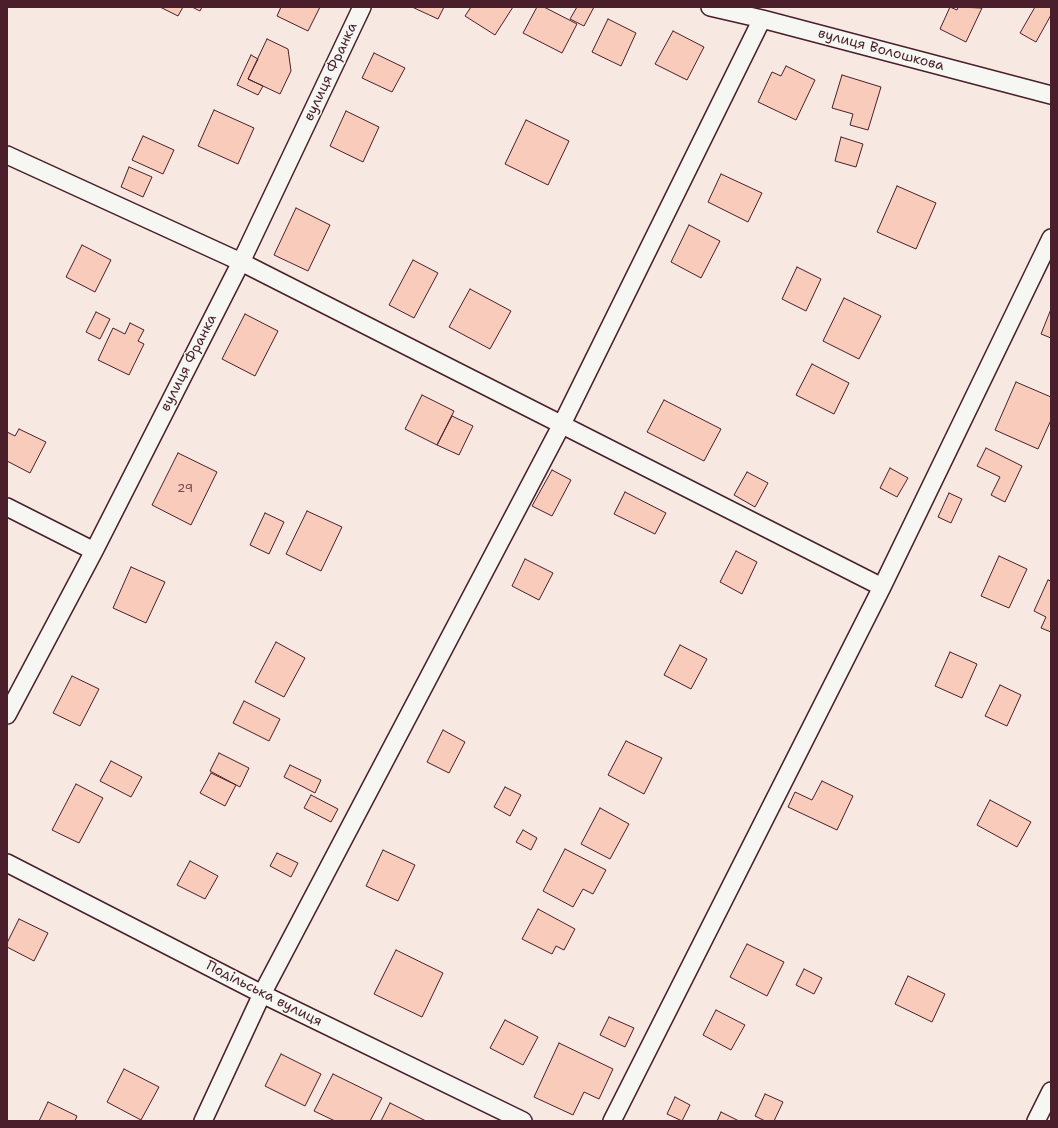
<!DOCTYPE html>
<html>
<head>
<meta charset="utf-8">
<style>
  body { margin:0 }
  #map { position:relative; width:1058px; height:1128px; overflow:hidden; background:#f7e9e1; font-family:"Shantell Sans",sans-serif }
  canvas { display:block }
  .frame { position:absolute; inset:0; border:8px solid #4a1f2b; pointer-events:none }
</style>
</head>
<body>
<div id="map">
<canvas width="1058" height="1128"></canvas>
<div class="frame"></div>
</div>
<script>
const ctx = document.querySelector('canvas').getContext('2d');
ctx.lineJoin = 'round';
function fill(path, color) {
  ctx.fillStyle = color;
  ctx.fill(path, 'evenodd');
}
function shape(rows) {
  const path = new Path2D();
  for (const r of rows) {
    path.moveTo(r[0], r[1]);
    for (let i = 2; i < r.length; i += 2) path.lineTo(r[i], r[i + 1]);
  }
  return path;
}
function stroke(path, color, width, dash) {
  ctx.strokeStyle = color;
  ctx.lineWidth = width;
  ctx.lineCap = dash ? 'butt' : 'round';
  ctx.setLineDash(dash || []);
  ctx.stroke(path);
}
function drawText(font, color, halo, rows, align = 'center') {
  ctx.font = font + ' "Shantell Sans",sans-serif';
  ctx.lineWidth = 3;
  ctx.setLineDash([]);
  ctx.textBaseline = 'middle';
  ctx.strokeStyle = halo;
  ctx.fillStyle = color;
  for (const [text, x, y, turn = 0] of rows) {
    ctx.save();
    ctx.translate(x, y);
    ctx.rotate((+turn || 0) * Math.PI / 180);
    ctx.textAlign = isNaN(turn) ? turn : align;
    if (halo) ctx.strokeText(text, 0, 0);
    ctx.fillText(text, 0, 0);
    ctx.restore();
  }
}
const building = shape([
  [160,7,183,7,178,16,160,7],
  [192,7,202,7,200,11,192,7],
  [281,7,320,7,308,31,277,16,281,7],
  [412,7,444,7,438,19,412,7],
  [471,7,513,7,495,35,465,16,471,7],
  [537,7,544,7,577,24,562,53,523,33,537,7],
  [577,7,594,7,584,26,570,19,577,7],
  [950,7,957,10,958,7,982,8,966,42,940,29,950,7],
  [1035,7,1051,7,1051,15,1036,42,1020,33,1035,7],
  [608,19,636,33,621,66,592,52,608,19],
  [673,31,704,47,687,80,655,64,673,31],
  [267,39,288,49,291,71,280,94,248,79,267,39],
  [374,53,405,68,392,92,362,78,374,53],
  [251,55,258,59,248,79,263,86,258,95,237,85,251,55],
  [786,66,815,80,796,120,758,102,772,72,781,76,786,66],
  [842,75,881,87,868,130,850,125,853,114,832,108,842,75],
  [214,110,254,128,238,164,198,146,214,110],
  [346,111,379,127,363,162,330,146,346,111],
  [526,120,569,141,548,185,505,164,526,120],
  [143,136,174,150,163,174,132,160,143,136],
  [841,137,863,144,856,167,835,161,841,137],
  [129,167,152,177,143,197,121,187,129,167],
  [721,174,762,193,748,222,708,202,721,174],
  [897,186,936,203,916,249,877,232,897,186],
  [296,208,330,225,308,271,274,255,296,208],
  [689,225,720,241,701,278,671,262,689,225],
  [82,245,111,260,95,292,66,277,82,245],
  [413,260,438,273,414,318,389,305,413,260],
  [797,267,821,279,806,311,782,299,797,267],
  [470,289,511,311,490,349,449,327,470,289],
  [844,298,881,316,859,359,823,341,844,298],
  [1051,309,1051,338,1041,334,1051,309],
  [96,312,110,319,100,339,86,332,96,312],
  [245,314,278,331,255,376,222,359,245,314],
  [130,323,144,330,138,341,144,344,129,375,98,360,113,328,125,334,130,323],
  [812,364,849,383,834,414,796,395,812,364],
  [1016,382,1051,397,1051,420,1038,449,995,430,1016,382],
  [422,395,454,411,437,445,405,429,422,395],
  [664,400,721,429,704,461,647,432,664,400],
  [452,416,473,426,459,455,437,445,452,416],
  [19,429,46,442,30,473,7,461,7,432,15,436,19,429],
  [986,448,1022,466,1005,502,991,495,1000,477,977,466,986,448],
  [178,453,217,472,191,525,152,505,178,453],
  [890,468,908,478,897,497,880,488,890,468],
  [552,470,571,480,552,516,532,506,552,470],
  [747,472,768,483,755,507,734,495,747,472],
  [625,492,666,513,655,534,614,514,625,492],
  [949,493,962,499,951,523,938,517,949,493],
  [307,511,342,527,321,571,286,554,307,511],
  [265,513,284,522,269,554,250,545,265,513],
  [736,551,757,562,742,594,720,582,736,551],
  [999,556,1027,569,1009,608,981,596,999,556],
  [525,559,553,573,539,600,512,586,525,559],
  [131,567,165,582,146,623,113,608,131,567],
  [1048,580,1051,581,1051,632,1041,628,1046,617,1034,611,1048,580],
  [276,642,305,658,284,697,255,682,276,642],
  [680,645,707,659,691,689,664,675,680,645],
  [950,652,977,664,962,698,935,686,950,652],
  [72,676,99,689,80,726,53,713,72,676],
  [1000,685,1021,695,1007,726,985,716,1000,685],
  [244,701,280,719,269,741,233,723,244,701],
  [443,730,465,742,449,773,427,762,443,730],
  [626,741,662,758,644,794,608,775,626,741],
  [219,753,249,768,240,787,210,771,219,753],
  [111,761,142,777,131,797,100,781,111,761],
  [290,765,321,780,315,793,284,777,290,765],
  [211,773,236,785,225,806,200,793,211,773],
  [822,781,853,796,837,830,788,807,795,792,812,800,822,781],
  [76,784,103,798,79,843,52,830,76,784],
  [505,787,521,795,510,816,494,807,505,787],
  [311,795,338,809,331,822,304,808,311,795],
  [990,800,1031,822,1017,847,977,825,990,800],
  [600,808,629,824,610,859,581,844,600,808],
  [523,830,537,838,531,850,516,842,523,830],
  [565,849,606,870,593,894,583,889,573,907,543,891,565,849],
  [383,850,415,865,398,901,366,886,383,850],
  [277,853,298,863,291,877,270,866,277,853],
  [190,861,218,876,205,899,177,885,190,861],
  [538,909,575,929,564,950,556,946,552,954,522,939,538,909],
  [19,919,48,933,34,961,7,947,7,943,19,919],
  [747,944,784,962,767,996,730,977,747,944],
  [396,950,443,973,422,1017,374,994,396,950],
  [804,969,822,978,814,994,796,985,804,969],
  [908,976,945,994,932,1022,895,1004,908,976],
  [716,1010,745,1025,731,1050,703,1035,716,1010],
  [609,1017,634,1028,625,1047,600,1035,609,1017],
  [505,1020,538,1037,523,1065,490,1048,505,1020],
  [559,1043,613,1069,599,1099,584,1092,573,1115,534,1097,559,1043],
  [281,1054,321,1074,305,1106,265,1086,281,1054],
  [124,1069,159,1087,141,1120,107,1102,124,1069],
  [333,1074,382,1098,370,1121,335,1121,314,1111,333,1074],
  [765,1094,783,1102,774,1121,765,1121,755,1116,765,1094],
  [675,1097,690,1105,682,1121,667,1114,675,1097],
  [48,1102,77,1116,75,1121,39,1121,48,1102],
  [390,1103,426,1121,381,1121,390,1103],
  [721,1112,739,1121,717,1121,721,1112]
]);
fill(building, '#f8cbba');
stroke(building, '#4a1f2b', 1);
const street = shape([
  [710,7,762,19,1051,95],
  [7,155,241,262,882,587],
  [7,507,94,551],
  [7,715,94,551,241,262,362,7],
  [7,863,262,994,523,1121],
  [203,1121,262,994,561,426,762,19],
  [612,1121,882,587,1051,238],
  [1036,1121,1051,1091]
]);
stroke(street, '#4a1f2b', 20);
stroke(street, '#f6f6f2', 17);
drawText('12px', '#764a4f', null, [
  ["29",185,489]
]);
drawText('14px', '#4a1f2b', '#f6f6f2', [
  ["вулиця Волошкова",881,50,15],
  ["вулиця Франка",331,72,-65],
  ["вулиця Франка",189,363,-63],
  ["Подільська вулиця",264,994,27]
]);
</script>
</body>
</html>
